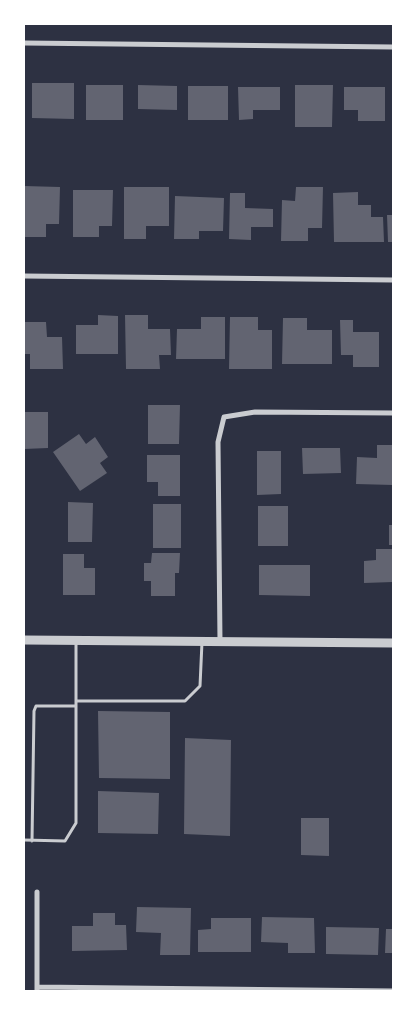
<!DOCTYPE html>
<html>
<head>
<meta charset="utf-8">
<style>
  body { margin:0 }
  #map { position:relative; width:417px; height:1015px; overflow:hidden; background:#2d3142; font-family:"Varela Round",sans-serif }
  canvas { display:block }
  .frame { position:absolute; inset:0; border:25px solid #fff; pointer-events:none }
</style>
</head>
<body>
<div id="map">
<canvas width="417" height="1015"></canvas>
<div class="frame"></div>
</div>
<script>
const ctx = document.querySelector('canvas').getContext('2d');
ctx.lineJoin = 'round';
function fill(path, color) {
  ctx.fillStyle = color;
  ctx.fill(path, 'evenodd');
}
function shape(rows) {
  const path = new Path2D();
  for (const r of rows) {
    path.moveTo(r[0], r[1]);
    for (let i = 2; i < r.length; i += 2) path.lineTo(r[i], r[i + 1]);
  }
  return path;
}
function stroke(path, color, width, dash) {
  ctx.strokeStyle = color;
  ctx.lineWidth = width;
  ctx.lineCap = dash ? 'butt' : 'round';
  ctx.setLineDash(dash || []);
  ctx.stroke(path);
}
fill(shape([
  [32,83,74,83,74,119,32,118],
  [86,85,123,85,123,120,86,120],
  [138,85,177,86,177,110,138,109],
  [295,85,333,85,332,127,295,127],
  [188,86,228,86,228,120,188,120],
  [238,87,280,87,280,110,253,110,253,119,239,120],
  [344,87,385,87,385,121,358,121,358,110,344,110],
  [24,186,60,187,59,224,46,224,46,237,24,237],
  [124,187,169,187,169,226,146,226,146,239,124,239],
  [296,187,323,187,322,228,308,228,308,241,281,241,282,200,295,201],
  [73,190,113,190,112,226,99,226,99,237,73,237],
  [358,192,358,205,371,205,371,217,383,217,384,242,334,242,333,193],
  [230,193,245,193,245,208,273,209,273,227,251,227,251,240,229,239],
  [175,196,224,198,223,231,199,231,199,239,174,239],
  [387,215,393,215,393,242,388,242],
  [98,315,118,316,118,354,76,354,76,325,98,325],
  [125,315,148,315,148,329,170,329,171,355,159,355,160,369,126,369],
  [201,317,225,317,225,359,176,359,177,329,201,329],
  [230,317,258,317,258,330,272,330,272,369,229,369],
  [283,318,307,318,307,330,332,330,332,364,282,364],
  [340,320,353,320,353,332,379,332,379,367,353,367,353,355,341,355],
  [24,322,46,322,47,337,62,337,63,369,30,369,30,354,24,354],
  [148,405,180,405,179,444,148,444],
  [24,412,48,412,48,448,24,449],
  [79,434,86,444,95,437,108,457,100,463,107,473,80,491,53,452],
  [377,445,393,445,393,485,356,484,357,457,377,458],
  [302,448,340,448,341,473,303,474],
  [257,451,281,451,281,494,257,495],
  [147,455,180,455,180,496,158,496,158,482,147,482],
  [68,502,93,503,92,542,68,542],
  [153,504,181,504,181,548,153,548],
  [258,506,288,506,288,546,258,546],
  [389,525,393,525,393,545,389,545],
  [376,549,393,549,393,582,364,583,364,561,376,560],
  [152,553,180,553,179,573,175,573,175,596,151,596,151,581,144,581,144,563,151,563],
  [63,554,84,554,84,568,95,568,95,595,63,595],
  [259,565,310,565,310,596,259,595],
  [98,711,170,712,170,779,99,778],
  [185,738,231,740,230,836,184,834],
  [98,791,159,793,158,834,98,833],
  [301,818,329,818,329,856,301,855],
  [137,907,191,908,190,955,160,955,161,933,136,932],
  [93,913,115,913,115,925,126,925,127,950,72,951,72,926,93,926],
  [262,917,314,918,315,953,288,953,288,943,261,942],
  [211,918,251,918,251,952,198,952,198,930,211,929],
  [326,927,379,928,378,955,326,954],
  [386,929,393,929,393,953,385,953]
]), '#626471');
stroke(shape([
  [76,701,185,701,200,686,202,642],
  [24,840,65,841,76,823,76,641],
  [32,841,34,711,36,706,76,706]
]), '#caccd0', 3);
stroke(shape([
  [24,43,393,47],
  [24,276,393,280],
  [220,642,218,442,224,417,255,412,393,413],
  [37,987,393,991],
  [37,991,37,892]
]), '#caccd0', 5);
stroke(shape([
  [24,640,393,643]
]), '#caccd0', 9);
</script>
</body>
</html>
